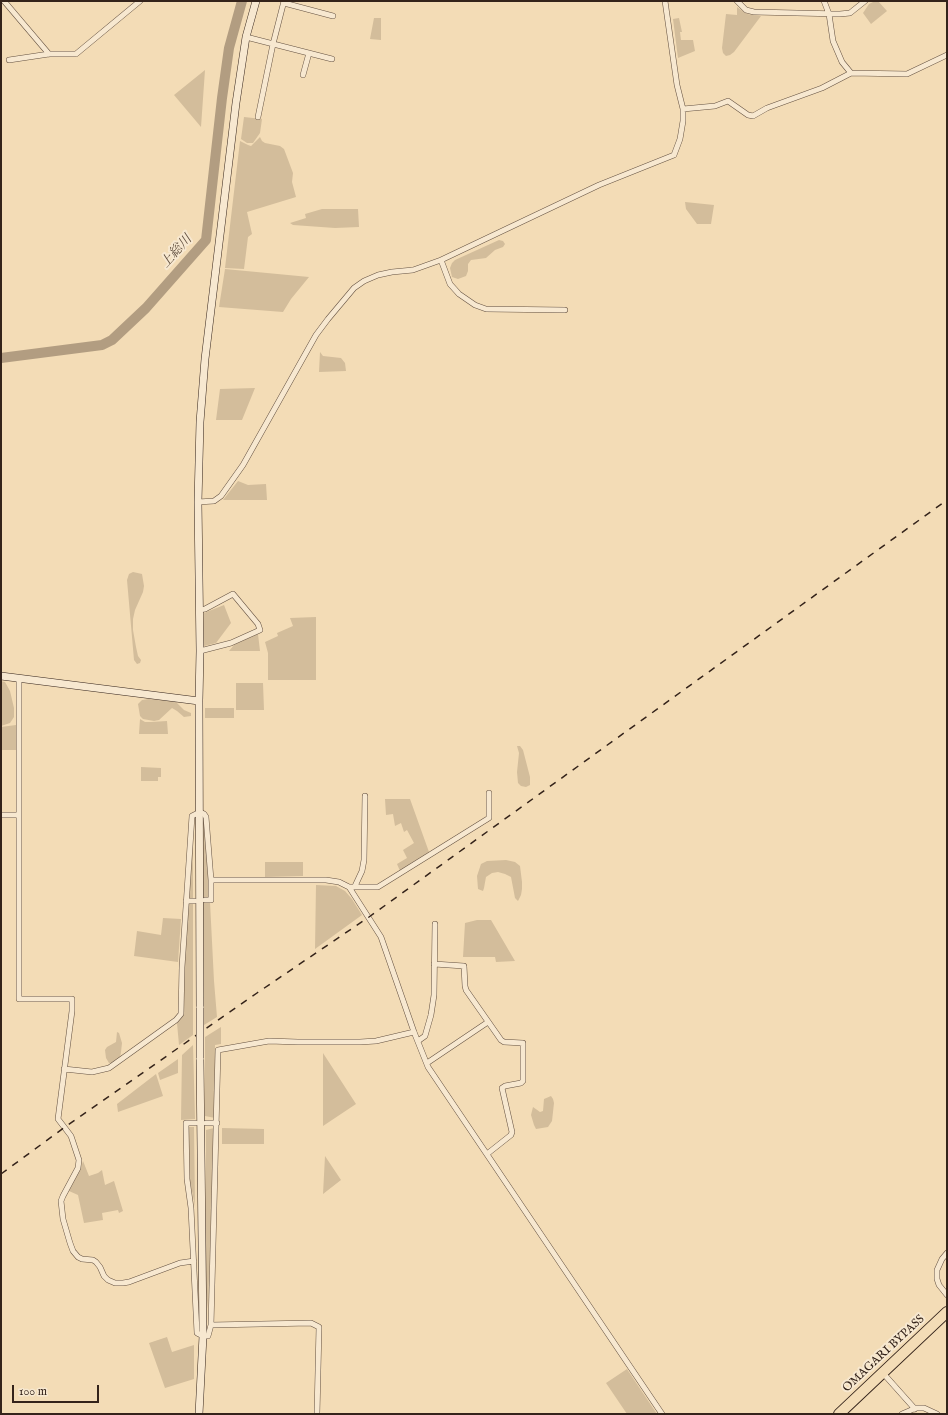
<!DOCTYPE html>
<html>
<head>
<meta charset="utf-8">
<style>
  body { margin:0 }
  #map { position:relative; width:948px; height:1415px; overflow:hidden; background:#f3dcb6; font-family:"IM FELL English",serif }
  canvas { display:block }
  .frame { position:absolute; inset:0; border:2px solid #34231a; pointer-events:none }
  .scale { position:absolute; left:12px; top:1385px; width:87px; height:18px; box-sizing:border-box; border:2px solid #34231a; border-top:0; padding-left:5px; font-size:12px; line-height:14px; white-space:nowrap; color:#34231a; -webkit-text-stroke:3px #f7e8d0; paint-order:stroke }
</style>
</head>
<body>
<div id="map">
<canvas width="948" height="1415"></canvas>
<div class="frame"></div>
<div class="scale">100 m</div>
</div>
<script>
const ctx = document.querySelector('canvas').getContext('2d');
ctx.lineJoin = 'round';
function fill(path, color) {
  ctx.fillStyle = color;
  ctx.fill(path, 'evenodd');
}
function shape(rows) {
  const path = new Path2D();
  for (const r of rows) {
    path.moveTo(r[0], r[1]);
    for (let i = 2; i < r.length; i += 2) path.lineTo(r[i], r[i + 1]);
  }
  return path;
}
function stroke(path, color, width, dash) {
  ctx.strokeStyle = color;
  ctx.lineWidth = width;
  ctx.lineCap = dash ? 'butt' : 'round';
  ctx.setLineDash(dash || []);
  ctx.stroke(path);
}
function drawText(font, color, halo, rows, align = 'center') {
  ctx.font = font + ' "IM FELL English","Noto Serif JP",serif';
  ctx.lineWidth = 4;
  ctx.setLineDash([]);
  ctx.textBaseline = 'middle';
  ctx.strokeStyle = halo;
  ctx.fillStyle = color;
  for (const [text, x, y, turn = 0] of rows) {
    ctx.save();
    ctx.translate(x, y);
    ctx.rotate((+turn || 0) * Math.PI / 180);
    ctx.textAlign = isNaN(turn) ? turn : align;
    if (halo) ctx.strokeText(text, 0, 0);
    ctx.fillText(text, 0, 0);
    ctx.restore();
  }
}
fill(shape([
  [875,1,878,1,887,11,871,24,863,13,869,4],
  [737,7,747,14,761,16,734,52,730,55,726,56,723,53,722,48,726,14,737,15],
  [374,18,381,18,381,40,370,39],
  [679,18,682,32,680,32,681,40,693,40,695,51,678,58,673,19],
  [205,70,201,127,174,95],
  [244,117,262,119,260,133,253,143,247,143,241,139],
  [260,137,262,141,265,143,280,146,284,149,293,173,292,182,296,197,247,212,252,234,248,237,244,269,225,268,240,141,248,145,251,146],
  [685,202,714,205,711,224,697,224,686,209],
  [322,209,358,209,359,227,335,228,293,225,290,223,306,218,305,214],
  [499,240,503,241,505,244,503,247,495,250,486,258,471,260,468,264,468,271,466,276,458,279,452,277,450,268,452,263,455,260],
  [225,269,309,277,291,299,283,312,219,307],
  [320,352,323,356,341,358,345,363,346,371,319,372],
  [255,388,242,420,216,420,220,389],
  [238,481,248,485,266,484,267,500,223,500],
  [133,572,142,574,144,586,143,592,135,610,133,619,133,630,136,647,138,656,141,660,140,663,137,664,134,660,127,580,129,574],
  [224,605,231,623,216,643,204,646,204,613],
  [316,617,316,680,268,680,268,653,265,642,278,636,277,633,293,626,290,618],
  [258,634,260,651,229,651,234,645],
  [1,681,5,682,10,691,14,708,14,717,10,723,1,726,1,714,2,710],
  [236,683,263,683,264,710,236,710],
  [149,699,176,702,184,710,191,713,191,716,184,717,177,711,172,708,159,720,154,721,143,719,140,716,138,704,142,700],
  [205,708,234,708,234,718,205,718],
  [140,719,145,722,151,722,167,721,168,734,139,734],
  [16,725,16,750,1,750,1,727],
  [517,746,520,746,523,750,530,777,530,785,526,787,521,786,518,783,517,772,519,753],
  [141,767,161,768,161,777,158,777,158,781,141,781],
  [385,799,410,799,429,852,400,871,397,864,407,858,403,850,414,843,407,830,404,832,401,823,395,826,393,814,386,815],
  [203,818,204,819,210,898,202,898],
  [193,834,193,1035,179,1045,177,1023,183,1015,183,969],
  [506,860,515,862,520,866,522,882,522,889,521,895,518,901,515,898,511,877,505,874,498,872,492,873,486,877,484,888,483,891,478,889,477,876,481,864,487,861],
  [265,862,303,862,303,876,265,877],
  [316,885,336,886,345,891,352,899,362,915,315,949],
  [203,901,210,902,214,981,217,1017,204,1025],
  [163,918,181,919,178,962,134,956,137,931,161,935],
  [477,920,491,920,515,961,496,962,495,957,463,957,465,923],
  [221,1027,221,1044,215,1045,215,1118,205,1116,205,1037],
  [117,1032,119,1033,122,1043,121,1052,120,1058,113,1063,109,1063,106,1058,105,1050,107,1047,116,1042],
  [193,1045,195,1119,181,1120,182,1055],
  [323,1053,356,1104,323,1126],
  [178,1059,178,1073,160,1080,158,1073],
  [156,1074,163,1096,118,1112,117,1104],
  [551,1096,553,1099,554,1103,552,1121,548,1127,536,1129,534,1125,531,1115,533,1107,540,1112,543,1111,544,1099],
  [188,1127,194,1127,195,1206,189,1176],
  [214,1128,208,1309,206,1292,206,1130],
  [222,1128,264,1129,264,1144,222,1144],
  [325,1156,341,1180,323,1194],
  [83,1161,89,1176,98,1173,102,1170,105,1185,114,1181,123,1211,119,1213,118,1210,102,1213,103,1220,84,1223,78,1195,69,1191,81,1168],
  [167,1337,172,1352,194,1345,194,1379,165,1388,149,1343],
  [627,1369,657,1414,627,1414,606,1383]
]), '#d3bd9b');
stroke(shape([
  [1,358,102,345,112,340,146,308,206,240,222,98,229,48,242,1]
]), '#b29d81', 10);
const street = shape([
  [4,1,49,54],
  [737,1,746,10,754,12,840,14,850,13,865,1],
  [824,1,829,14,833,41,842,62,851,73],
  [284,3,333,16],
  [246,37,332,59],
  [9,60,49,54,76,54,140,1],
  [303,75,309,53],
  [683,109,715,106,728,101,748,115,753,116,767,108,822,88,851,73,907,74,947,55],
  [258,117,273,44,284,1],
  [441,260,450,284,459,294,475,305,486,309,565,310],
  [198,502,214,501,221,496,243,465,316,335,328,319,354,288,364,281,378,275,392,272,413,270,441,260,599,185,674,155,680,139,683,121,683,109,677,85,665,1],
  [199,610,205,609,233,594,258,624,260,630,231,643,200,651],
  [19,678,19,999,72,999,72,1011,58,1119,71,1136,79,1160,78,1168,63,1196,61,1201,63,1219,70,1243,73,1251,78,1257,82,1259,93,1260,96,1262,100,1267,104,1276,108,1280,115,1283,123,1283,129,1282,180,1263,194,1261],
  [1,815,19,815],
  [211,880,326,880,339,882,349,887,381,937,414,1032,428,1067,662,1414],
  [355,886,362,871,364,860,365,796],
  [349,887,378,887,489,818,489,793],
  [186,901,195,901],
  [434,964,464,966,465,986,466,990,501,1040,504,1042,523,1043,523,1081,521,1083,505,1086,502,1088,512,1132,511,1135,487,1154],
  [418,1041,425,1036,431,1015,434,995,435,924],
  [427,1063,488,1022],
  [64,1069,92,1072,109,1068,176,1020,181,1014,182,967,192,816,200,812,204,814,206,817,211,880,211,900,205,900],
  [196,1123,186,1123,187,1179,191,1208,197,1333,203,1336,208,1336,211,1325,218,1050,269,1041,298,1042,360,1042,376,1041,414,1032],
  [206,1123,217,1123],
  [947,1253,942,1259,937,1270,937,1279,939,1285,947,1295],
  [211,1325,311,1323,319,1327,317,1414],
  [882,1372,915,1409],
  [902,1414,916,1408,924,1408,937,1414]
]);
const secondary = shape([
  [1,676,199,701],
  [200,1008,199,701,200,651,198,502,200,422,205,359,236,103,246,37,256,1],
  [199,1414,203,1336,200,1058]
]);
const highway = shape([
  [839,1414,947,1312]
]);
stroke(street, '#645141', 6);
stroke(secondary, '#34231a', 8);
stroke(highway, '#34231a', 12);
stroke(street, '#f7e8d0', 5);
stroke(secondary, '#f7e8d0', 7);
stroke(highway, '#f3dcb6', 10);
stroke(shape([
  [1,1174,65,1127,257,993,369,917,947,500]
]), '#34231a', 1.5, [7, 7]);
const secondaryBridge = shape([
  [200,1058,200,1008]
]);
stroke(secondaryBridge, '#34231a', 8, []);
stroke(secondaryBridge, '#f7e8d0', 7);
drawText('12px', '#34231a', '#f7e8d0', [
  ["OMAGARI BYPASS",884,1354,-43]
]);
drawText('italic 13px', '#604e3e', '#f7e8d0', [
  ["上総川",177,252,-48]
]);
</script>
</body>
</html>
